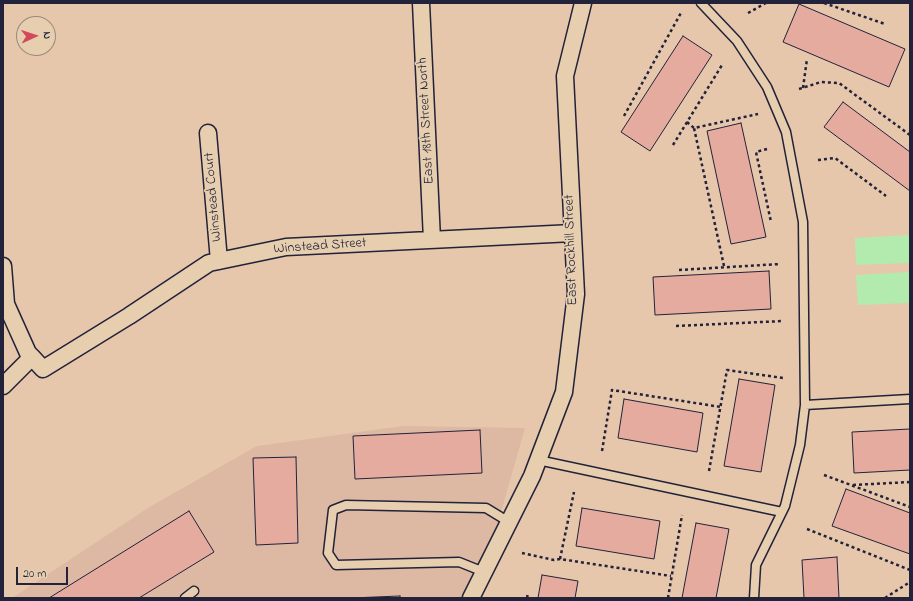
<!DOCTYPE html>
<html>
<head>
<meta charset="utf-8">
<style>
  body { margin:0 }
  #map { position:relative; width:913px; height:601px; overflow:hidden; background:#e6c7ab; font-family:"Indie Flower",sans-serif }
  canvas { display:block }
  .frame { position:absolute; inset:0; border:4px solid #22223b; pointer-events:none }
  .north { position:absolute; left:16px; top:16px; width:40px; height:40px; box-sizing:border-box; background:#e6ceae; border:1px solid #988980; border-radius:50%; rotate:87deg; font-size:11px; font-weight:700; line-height:16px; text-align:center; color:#22223b }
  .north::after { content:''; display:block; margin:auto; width:14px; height:18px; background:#d1495b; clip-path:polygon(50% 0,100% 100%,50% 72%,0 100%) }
  .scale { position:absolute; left:16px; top:567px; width:52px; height:18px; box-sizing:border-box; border:2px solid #22223b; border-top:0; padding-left:5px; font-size:12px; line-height:14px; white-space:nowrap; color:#22223b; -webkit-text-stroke:3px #e6ceae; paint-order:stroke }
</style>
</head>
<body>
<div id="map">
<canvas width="913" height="601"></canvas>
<div class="frame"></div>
<div class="north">N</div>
<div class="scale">20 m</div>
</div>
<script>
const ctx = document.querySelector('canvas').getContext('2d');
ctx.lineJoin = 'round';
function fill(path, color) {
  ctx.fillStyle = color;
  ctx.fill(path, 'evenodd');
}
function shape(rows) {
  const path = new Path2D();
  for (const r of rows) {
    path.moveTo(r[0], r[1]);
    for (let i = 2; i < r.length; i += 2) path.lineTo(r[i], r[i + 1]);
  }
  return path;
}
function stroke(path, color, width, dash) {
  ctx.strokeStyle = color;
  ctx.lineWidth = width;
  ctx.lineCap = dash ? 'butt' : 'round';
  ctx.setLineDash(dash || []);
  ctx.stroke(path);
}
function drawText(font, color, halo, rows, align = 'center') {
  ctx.font = font + ' "Indie Flower",sans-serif';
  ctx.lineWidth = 3.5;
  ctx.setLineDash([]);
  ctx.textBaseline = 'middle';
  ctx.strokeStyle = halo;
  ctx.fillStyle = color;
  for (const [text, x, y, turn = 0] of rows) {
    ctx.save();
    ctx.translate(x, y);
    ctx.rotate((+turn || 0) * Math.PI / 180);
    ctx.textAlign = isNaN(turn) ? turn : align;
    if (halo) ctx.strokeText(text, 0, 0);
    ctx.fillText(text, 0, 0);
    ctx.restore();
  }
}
fill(shape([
  [403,426,525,428,484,572,474,598,12,598,151,506,257,446]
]), '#ddb9a3');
fill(shape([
  [910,235,910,263,856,265,855,238],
  [910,272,910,303,858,305,856,275]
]), '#b3ebaf');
const building = shape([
  [799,4,905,49,889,87,783,42,799,4],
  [683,36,712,55,650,151,621,132,683,36],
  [843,102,910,152,910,191,824,127,843,102],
  [741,123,766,237,731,244,707,131,741,123],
  [769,271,771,309,655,315,653,277,769,271],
  [739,379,775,385,761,472,724,466,739,379],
  [624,399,703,413,697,452,618,438,624,399],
  [910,429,910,470,854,473,852,432,910,429],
  [480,430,482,473,355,479,353,436,480,430],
  [296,457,298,543,256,545,253,458,296,457],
  [846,489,910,513,910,554,832,526,846,489],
  [582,508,660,521,654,559,576,546,582,508],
  [189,511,214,552,139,598,49,598,189,511],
  [696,523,729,529,716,598,682,598,696,523],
  [837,557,839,598,804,598,802,560,837,557],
  [542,575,578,581,575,598,538,598,542,575],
  [400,596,400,598,351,598,400,596]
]);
fill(building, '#e4ab9e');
stroke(building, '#22223b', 1);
const service = shape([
  [701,3,737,41,767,87,786,132,803,222,805,405,800,445,785,506,756,565,754,598],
  [805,405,910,399],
  [538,460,782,512],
  [484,572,459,562,336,565,328,553,333,510,346,505,486,508,509,522],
  [185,598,194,591]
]);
const minor = shape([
  [421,3,432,240],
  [208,133,219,261],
  [3,266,6,304,28,353,32,357,3,386],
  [32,357,43,369,129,316,209,263,286,247,573,233],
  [471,598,532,476,564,392,576,294,565,76,583,3]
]);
stroke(service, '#22223b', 11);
stroke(minor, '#22223b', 19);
stroke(shape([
  [824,3,885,24],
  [748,13,766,3],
  [803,88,807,59],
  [799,89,821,82,839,83,910,135],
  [624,116,682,11],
  [687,122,694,128],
  [673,145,722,65],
  [767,149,756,152,771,222],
  [818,160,835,158,886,196],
  [724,266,694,128,758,114],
  [679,270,780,264],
  [676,326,783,321],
  [602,451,612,390,721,407],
  [709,471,727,370,783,378],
  [824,475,910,507],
  [853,485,910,482],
  [807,529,910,570],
  [522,553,554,560,560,559,671,576],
  [560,559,574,492],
  [527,598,528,593],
  [668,598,682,515],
  [885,598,910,582]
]), '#22223b', 2.5, [3, 3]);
stroke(service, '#e6ceae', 8);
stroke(minor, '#e6ceae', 16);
drawText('14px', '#22223b', '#e6ceae', [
  ["East 18th Street North",427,121,-93],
  ["Winstead Court",214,197,-95],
  ["Winstead Street",320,247,-4],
  ["East Rockhill Street",572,250,-92]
]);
</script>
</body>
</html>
